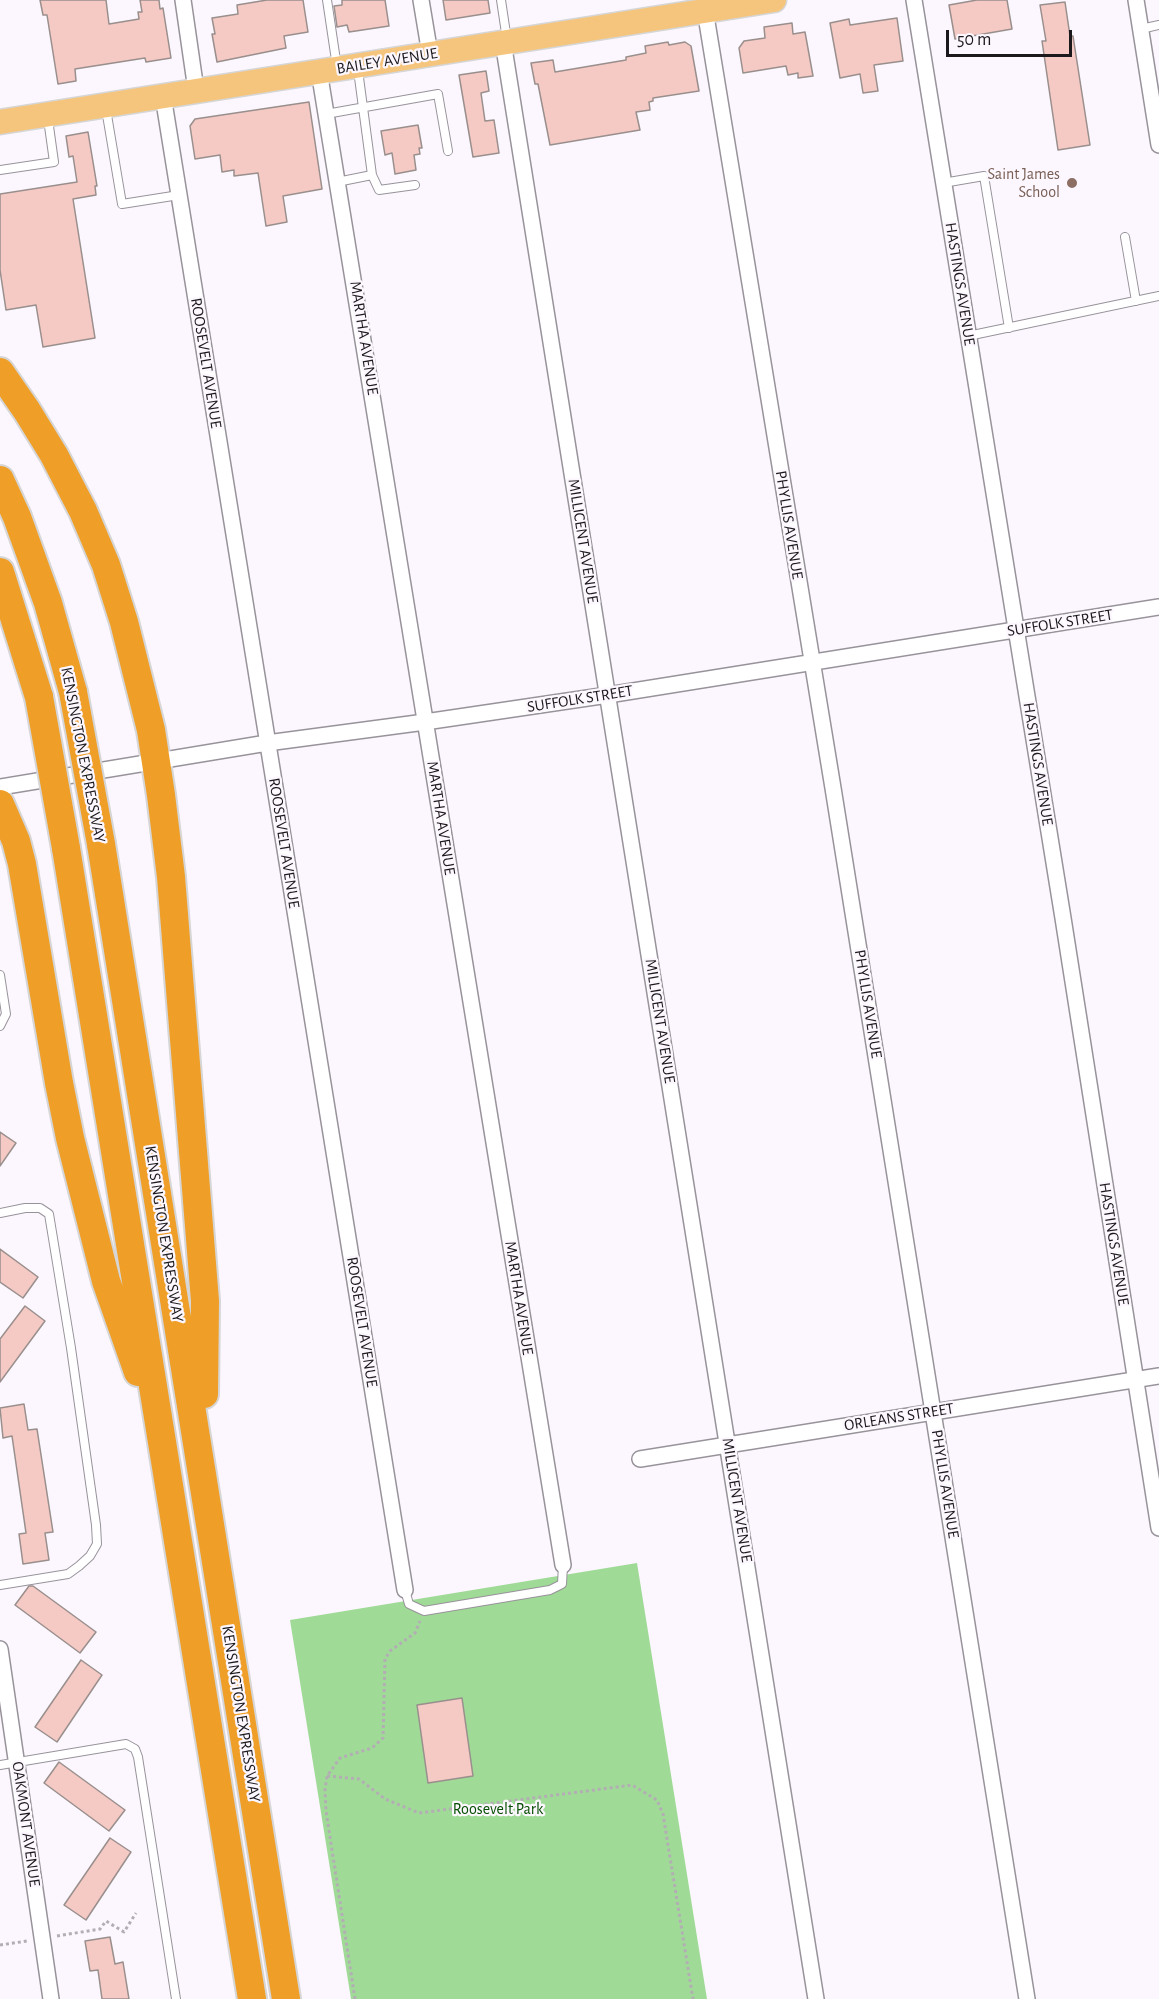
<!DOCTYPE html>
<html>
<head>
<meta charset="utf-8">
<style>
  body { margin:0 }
  #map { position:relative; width:1159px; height:1999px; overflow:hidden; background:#fcf7fe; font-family:"Alegreya Sans",sans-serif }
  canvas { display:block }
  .scale { position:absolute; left:946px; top:30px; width:126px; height:27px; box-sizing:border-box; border:3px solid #1b191c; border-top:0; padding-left:8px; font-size:18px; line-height:21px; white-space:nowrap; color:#1b191c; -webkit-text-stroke:4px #fcf7fe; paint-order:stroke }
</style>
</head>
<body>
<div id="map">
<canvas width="1159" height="1999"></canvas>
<div class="scale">50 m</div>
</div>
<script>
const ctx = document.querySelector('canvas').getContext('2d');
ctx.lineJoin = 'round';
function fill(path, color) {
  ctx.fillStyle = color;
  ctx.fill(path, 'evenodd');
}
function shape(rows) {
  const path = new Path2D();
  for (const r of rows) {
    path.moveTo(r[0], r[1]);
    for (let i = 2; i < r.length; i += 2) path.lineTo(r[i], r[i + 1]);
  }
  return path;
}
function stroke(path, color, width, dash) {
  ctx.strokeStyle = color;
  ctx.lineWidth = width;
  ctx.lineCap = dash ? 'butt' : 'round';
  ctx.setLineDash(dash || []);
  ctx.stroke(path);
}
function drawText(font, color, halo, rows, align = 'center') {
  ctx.font = font + ' "Alegreya Sans",sans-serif';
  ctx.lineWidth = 4.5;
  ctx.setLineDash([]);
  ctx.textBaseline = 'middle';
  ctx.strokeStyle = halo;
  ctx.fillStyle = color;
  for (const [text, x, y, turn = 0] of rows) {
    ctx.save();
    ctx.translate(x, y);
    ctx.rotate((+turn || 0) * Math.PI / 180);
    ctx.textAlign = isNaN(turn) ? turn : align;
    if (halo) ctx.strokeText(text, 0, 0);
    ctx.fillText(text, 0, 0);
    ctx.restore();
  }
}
fill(shape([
  [637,1563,707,1999,351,1999,290,1620]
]), '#a0da97');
const building = shape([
  [40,0,106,0,109,24,139,19,138,12,142,12,140,0,159,0,160,9,163,8,171,58,146,62,145,58,75,69,76,81,58,84,47,15,43,15,40,0],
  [267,0,303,0,308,32,284,36,286,48,217,62,212,34,215,34,212,18,238,14,237,5,267,0],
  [342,0,385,0,389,26,349,32,347,25,337,27,334,6,342,5,342,0],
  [443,0,488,0,490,13,446,20,443,0],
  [977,0,1007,0,1012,29,955,39,949,5,977,0],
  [1065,2,1070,36,1073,36,1090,145,1058,150,1042,41,1046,41,1040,5,1065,2],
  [897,18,903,61,874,65,878,91,863,93,860,74,840,78,830,23,849,19,850,25,897,18],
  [792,23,793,34,805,32,813,76,798,78,798,73,788,75,786,66,743,73,739,48,744,41,765,38,764,27,792,23],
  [668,42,669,45,685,42,691,46,699,91,653,98,653,101,649,102,650,110,636,112,640,130,550,145,538,84,535,84,531,63,553,60,555,72,626,60,626,57,646,53,645,46,668,42],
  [486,71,489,91,481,93,485,121,494,120,499,153,473,157,459,75,486,71],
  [309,102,322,189,283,196,287,222,266,226,258,173,234,176,234,170,222,172,220,155,195,159,190,126,195,119,309,102],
  [418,125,422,148,419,148,420,154,414,155,416,170,395,174,392,153,385,155,381,131,418,125],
  [88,132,97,186,95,186,96,195,73,199,95,338,43,347,36,305,6,310,0,270,0,194,77,182,73,156,69,157,66,136,88,132],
  [0,1132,16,1143,0,1166,0,1132],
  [0,1249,38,1277,23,1298,0,1282,0,1249],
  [25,1306,45,1321,0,1382,0,1339,25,1306],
  [24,1404,28,1430,37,1429,53,1532,45,1533,49,1560,23,1564,19,1534,26,1533,12,1436,3,1438,0,1408,24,1404],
  [29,1586,33,1586,96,1632,80,1653,15,1605,29,1586],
  [81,1660,102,1675,57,1742,35,1727,81,1660],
  [462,1698,473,1776,428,1783,417,1705,462,1698],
  [59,1762,125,1810,109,1831,44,1783,59,1762],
  [110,1838,131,1852,86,1920,64,1905,110,1838],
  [110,1937,115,1964,123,1962,129,1999,102,1999,98,1970,90,1971,85,1941,110,1937]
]);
fill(building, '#f5c9c4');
stroke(building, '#998f8d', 1.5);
const service = shape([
  [327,0,337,67],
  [501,0,507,40],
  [1141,29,1159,25],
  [106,109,122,204,179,195],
  [326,114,438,94,448,151],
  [0,170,54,162,48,119],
  [372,175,379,190,415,185],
  [337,182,372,175,358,70],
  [943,183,984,176,1009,328],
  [1125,237,1136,301],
  [968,336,1159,296],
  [0,975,6,1014,0,1026],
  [0,1213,25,1208,40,1208,49,1214,71,1348,96,1525,97,1544,90,1556,79,1566,68,1574,0,1585],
  [405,1590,409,1604,424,1611,550,1590,562,1584,563,1565],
  [0,1765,126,1744,135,1749,138,1757,176,1999]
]);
const minor = shape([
  [183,0,196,90],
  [421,0,430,54],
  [914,0,1063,918,1159,1528],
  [1136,0,1159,145],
  [705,10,833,788,1027,1999],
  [503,42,816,1999],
  [319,71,563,1565],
  [163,96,405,1590],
  [0,787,267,743,425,722,608,695,1159,607],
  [640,1459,1159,1376],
  [0,1649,51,1999]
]);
const primary = shape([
  [0,122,774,0]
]);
const motorway = shape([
  [0,372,27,411,54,455,83,511,106,565,124,622,151,730,161,795,171,877,205,1301,204,1394],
  [0,480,17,517,48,603,73,692],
  [0,572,39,697],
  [0,804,16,841,22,864,59,1083,70,1138,106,1281,138,1372],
  [101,844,286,1999],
  [66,848,252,1999]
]);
stroke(service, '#98939b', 10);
stroke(minor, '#98939b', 18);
stroke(primary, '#d6d6d6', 27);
stroke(motorway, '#d6d6d6', 32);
stroke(shape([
  [327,1776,359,1779,385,1799,419,1813,632,1785,657,1800,663,1814,693,1999],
  [57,1936,100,1929,106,1921,124,1932,136,1913],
  [0,1945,27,1941],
  [355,1999,326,1811,325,1790,327,1776,340,1758,372,1748,383,1738,385,1659,390,1651,415,1633,420,1621]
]), '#b2aeb4', 3, [3, 3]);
stroke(service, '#fff', 8);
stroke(minor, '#fff', 15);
stroke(primary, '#f5c57d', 24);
stroke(motorway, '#ef9e27', 28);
const motorwayBridge = shape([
  [73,692,101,844],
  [39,697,66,848]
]);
stroke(motorwayBridge, '#d6d6d6', 32, []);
stroke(motorwayBridge, '#ef9e27', 28);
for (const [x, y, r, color] of [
  [1072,183,6,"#8d6e63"]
]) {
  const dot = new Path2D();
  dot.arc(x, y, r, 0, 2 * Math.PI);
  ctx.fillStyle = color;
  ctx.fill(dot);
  stroke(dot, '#fcf7fe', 2);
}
drawText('16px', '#1b191c', '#fcf7fe', [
  ["BAILEY AVENUE",387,61,-9],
  ["HASTINGS AVENUE",960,284,81],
  ["MARTHA AVENUE",364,338,81],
  ["ROOSEVELT AVENUE",206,363,81],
  ["PHYLLIS AVENUE",789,525,81],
  ["MILLICENT AVENUE",583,541,81],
  ["SUFFOLK STREET",1060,623,-9],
  ["SUFFOLK STREET",580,699,-9],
  ["KENSINGTON EXPRESSWAY",83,755,79],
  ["HASTINGS AVENUE",1038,764,81],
  ["MARTHA AVENUE",441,818,81],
  ["ROOSEVELT AVENUE",284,843,81],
  ["PHYLLIS AVENUE",868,1004,81],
  ["MILLICENT AVENUE",660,1021,81],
  ["KENSINGTON EXPRESSWAY",164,1234,81],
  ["HASTINGS AVENUE",1114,1244,81],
  ["MARTHA AVENUE",519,1298,81],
  ["ROOSEVELT AVENUE",362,1322,81],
  ["ORLEANS STREET",899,1417,-9],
  ["PHYLLIS AVENUE",945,1484,81],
  ["MILLICENT AVENUE",737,1500,81],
  ["KENSINGTON EXPRESSWAY",241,1714,81],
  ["OAKMONT AVENUE",26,1824,82]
]);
drawText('16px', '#785e54', '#fcf7fe', [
  ["Saint James",1060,174],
  ["School",1060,192]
], 'right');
drawText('16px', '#044e00', '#fcf7fe', [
  ["Roosevelt Park",498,1809]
]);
</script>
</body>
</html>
